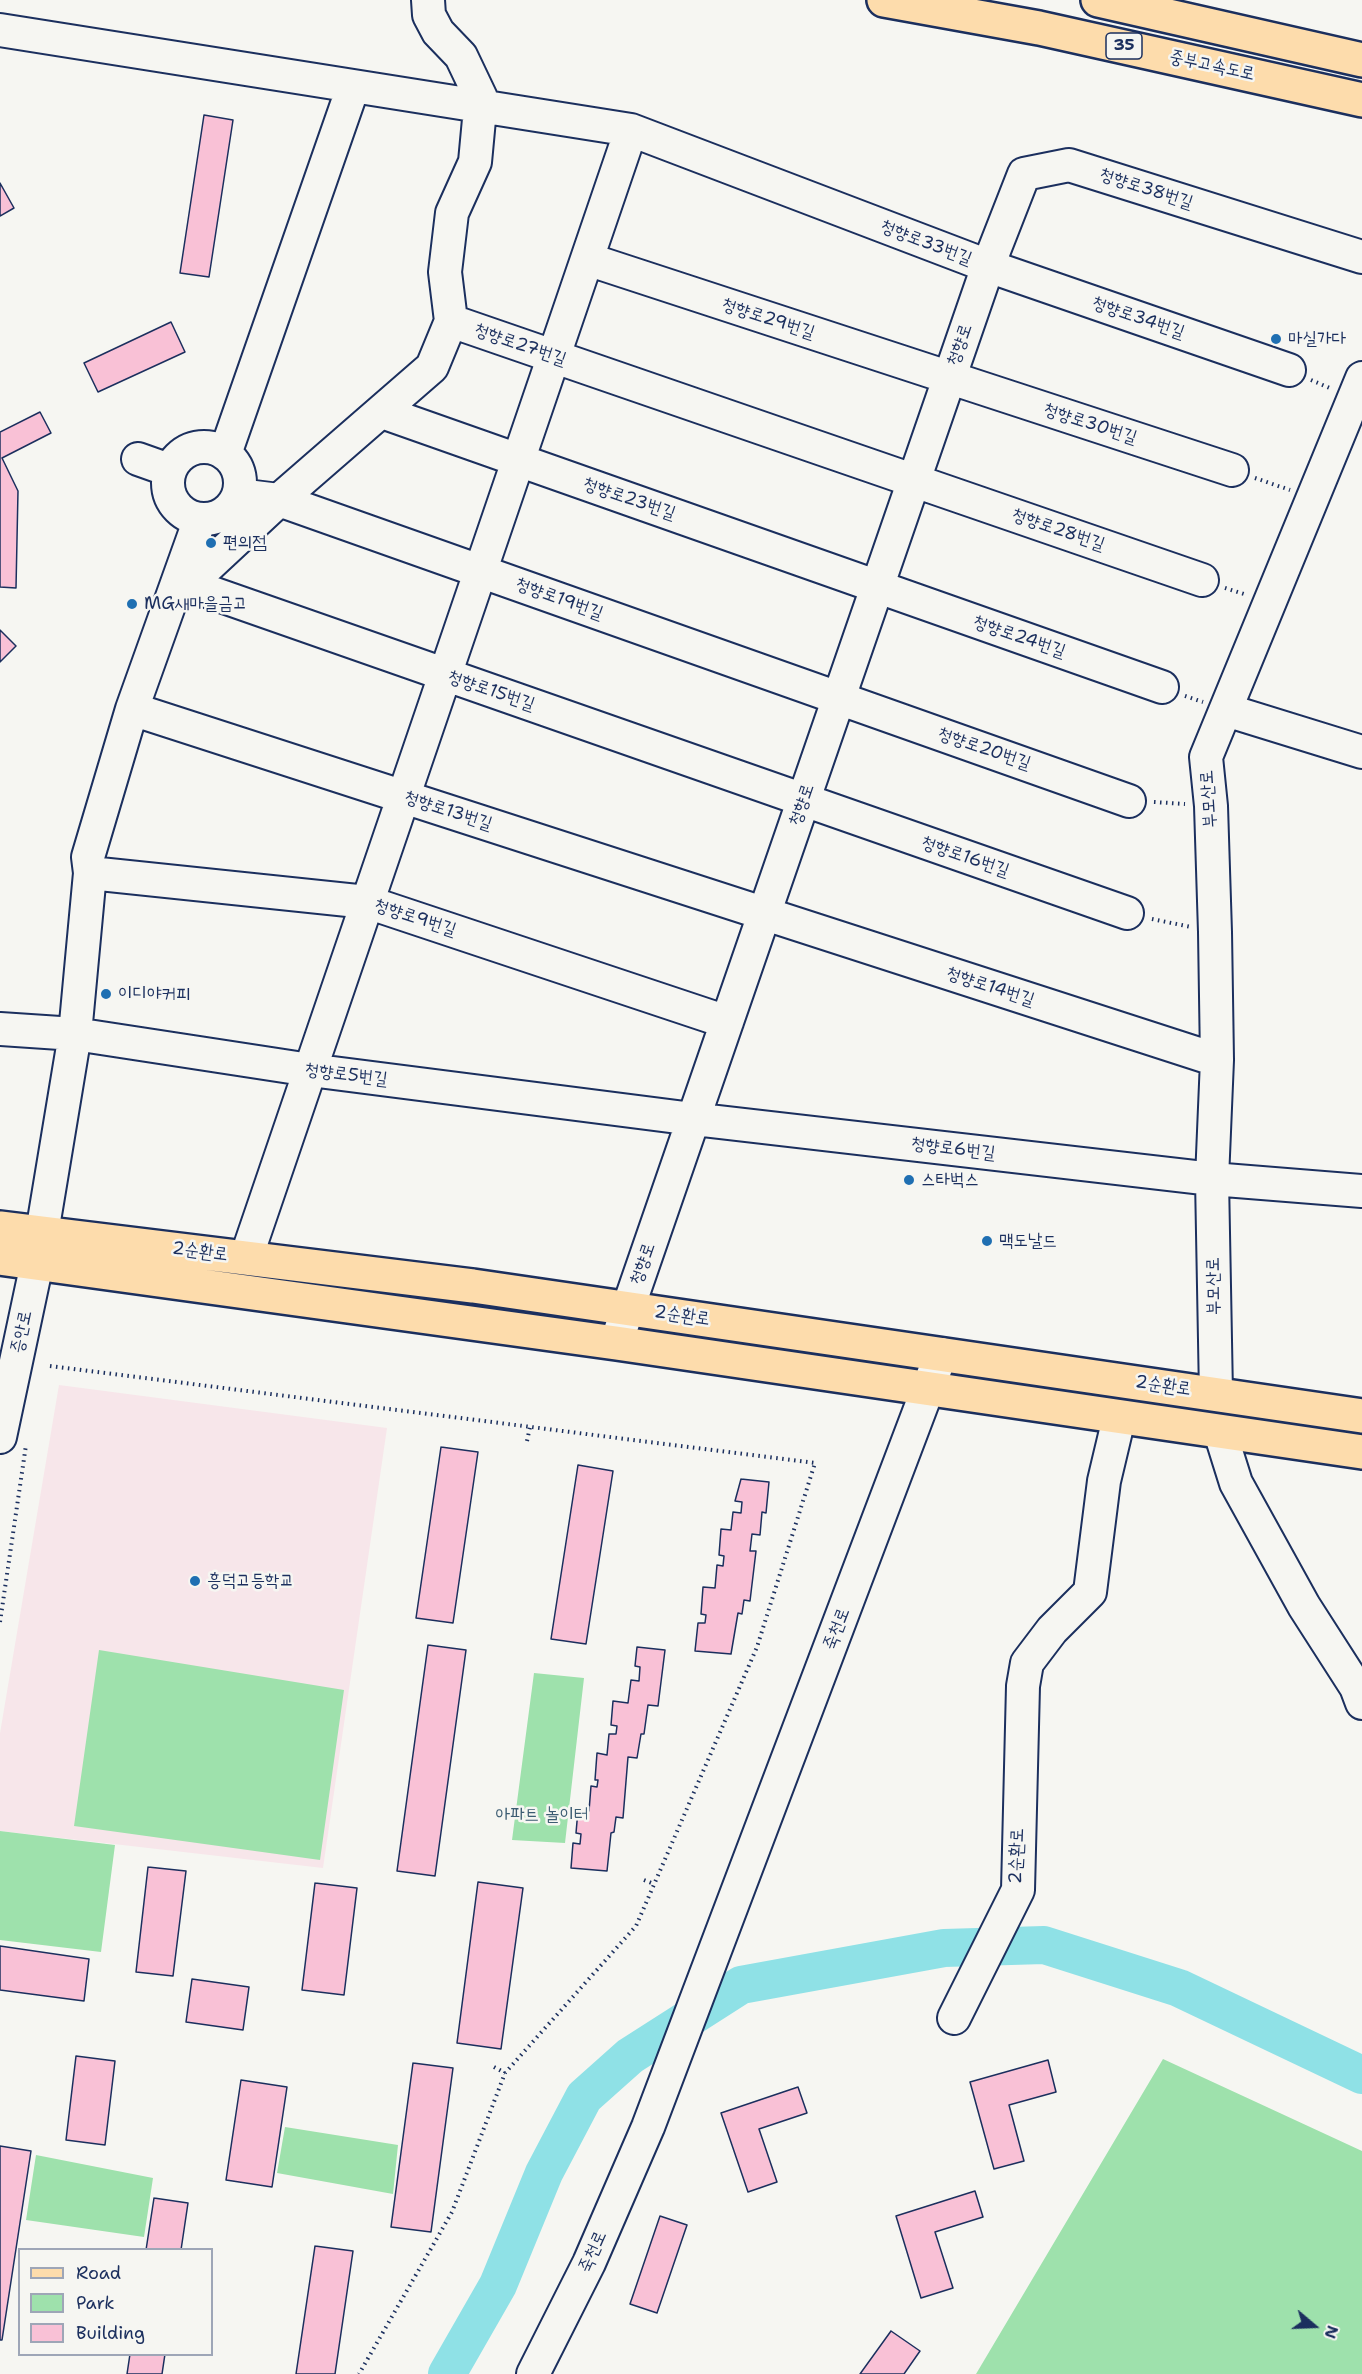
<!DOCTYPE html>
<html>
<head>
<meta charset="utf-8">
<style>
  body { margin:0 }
  #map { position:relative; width:1362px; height:2374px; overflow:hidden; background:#f6f6f2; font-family:"Shantell Sans",sans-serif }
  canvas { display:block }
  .legend { position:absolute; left:18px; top:2248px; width:195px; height:108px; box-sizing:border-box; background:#f6f6f2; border:2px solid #9ea6b7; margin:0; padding:8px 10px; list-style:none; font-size:18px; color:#1b2f5e }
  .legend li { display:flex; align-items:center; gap:12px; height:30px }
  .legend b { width:30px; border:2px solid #9ea6b7 }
  .north { position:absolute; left:1284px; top:2296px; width:60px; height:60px; -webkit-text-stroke:4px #f6f6f2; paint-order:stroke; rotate:109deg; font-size:16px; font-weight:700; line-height:24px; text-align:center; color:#1b2f5e }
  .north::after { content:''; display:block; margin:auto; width:21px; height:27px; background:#1b2f5e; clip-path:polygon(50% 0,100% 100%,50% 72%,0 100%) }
</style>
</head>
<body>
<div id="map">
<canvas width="1362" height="2374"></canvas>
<ul class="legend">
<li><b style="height:8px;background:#fddcac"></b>Road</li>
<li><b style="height:16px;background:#9ee1ac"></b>Park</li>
<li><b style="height:16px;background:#f9c1d6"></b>Building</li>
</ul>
<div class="north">N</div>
</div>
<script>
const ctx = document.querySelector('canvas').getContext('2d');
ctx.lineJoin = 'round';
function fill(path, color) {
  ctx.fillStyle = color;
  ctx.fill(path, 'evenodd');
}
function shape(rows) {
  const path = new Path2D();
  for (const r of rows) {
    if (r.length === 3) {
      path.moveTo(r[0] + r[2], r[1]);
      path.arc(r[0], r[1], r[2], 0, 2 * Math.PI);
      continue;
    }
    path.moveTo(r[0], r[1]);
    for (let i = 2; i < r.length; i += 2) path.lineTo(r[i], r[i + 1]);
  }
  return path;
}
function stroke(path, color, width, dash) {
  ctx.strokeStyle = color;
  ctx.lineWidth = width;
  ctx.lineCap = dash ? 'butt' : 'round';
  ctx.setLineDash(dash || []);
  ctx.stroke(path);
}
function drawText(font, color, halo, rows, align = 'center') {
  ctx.font = font + ' "Shantell Sans","Poor Story",sans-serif';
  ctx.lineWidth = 5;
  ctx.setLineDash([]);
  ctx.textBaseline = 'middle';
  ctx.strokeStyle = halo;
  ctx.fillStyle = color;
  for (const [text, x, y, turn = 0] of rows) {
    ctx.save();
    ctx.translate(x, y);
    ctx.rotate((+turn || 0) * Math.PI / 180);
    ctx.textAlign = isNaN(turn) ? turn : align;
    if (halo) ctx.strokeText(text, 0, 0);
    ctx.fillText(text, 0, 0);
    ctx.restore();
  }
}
fill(shape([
  [59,1385,387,1428,323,1868,0,1831,0,1733]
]), '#f7e6ea');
fill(shape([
  [99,1650,344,1690,320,1860,74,1826],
  [534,1673,584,1678,565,1843,512,1840],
  [0,1831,115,1845,101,1952,0,1940],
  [1163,2059,1362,2151,1362,2374,976,2374],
  [285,2127,398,2145,393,2194,277,2173],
  [36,2155,153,2178,144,2237,26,2220]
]), '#9ee1ac');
stroke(shape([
  [447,2374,498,2285,544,2173,584,2097,630,2056,741,1985,944,1948,1044,1945,1179,1988,1362,2075]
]), '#8fe1e6', 38);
const building = shape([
  [204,115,233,120,209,277,180,273,204,115],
  [0,183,14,208,0,216,0,183],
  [171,322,185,352,98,392,84,363,171,322],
  [40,412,51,433,2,458,18,491,16,588,0,587,0,432,40,412],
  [0,630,16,646,0,662,0,630],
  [441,1447,478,1452,453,1623,416,1618,441,1447],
  [578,1465,613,1471,586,1644,551,1639,578,1465],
  [741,1479,769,1482,766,1513,762,1512,760,1535,752,1534,750,1551,756,1551,750,1601,744,1600,742,1614,738,1613,731,1654,695,1651,698,1623,705,1623,706,1615,701,1614,703,1587,715,1588,717,1565,723,1566,724,1556,719,1555,721,1529,731,1530,733,1512,741,1513,742,1502,735,1501,741,1479],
  [428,1645,466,1650,435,1876,397,1871,428,1645],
  [637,1647,665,1650,658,1706,648,1705,644,1734,641,1734,637,1758,628,1757,623,1818,616,1817,614,1832,611,1833,607,1871,571,1868,573,1843,580,1844,581,1834,576,1833,578,1810,589,1811,591,1786,597,1787,598,1780,595,1780,597,1753,607,1755,609,1734,616,1734,617,1726,611,1725,613,1701,628,1703,631,1680,639,1681,640,1667,635,1666,637,1647],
  [148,1867,186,1871,173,1976,136,1972,148,1867],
  [478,1882,523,1888,501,2049,457,2043,478,1882],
  [315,1883,357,1888,344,1995,302,1990,315,1883],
  [0,1946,89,1959,84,2001,0,1990,0,1946],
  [192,1979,249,1987,243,2030,186,2022,192,1979],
  [76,2056,115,2061,105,2145,66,2140,76,2056],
  [1048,2060,1056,2092,1009,2105,1024,2161,994,2169,970,2082,1048,2060],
  [413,2063,453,2068,431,2232,391,2227,413,2063],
  [241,2080,287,2087,272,2187,226,2180,241,2080],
  [798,2087,807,2113,759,2129,777,2182,748,2192,721,2113,798,2087],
  [0,2146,31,2151,2,2340,0,2340,0,2146],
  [975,2191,983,2217,935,2232,953,2288,921,2298,896,2216,975,2191],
  [154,2198,188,2203,181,2250,146,2250,154,2198],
  [660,2216,687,2225,657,2313,630,2304,660,2216],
  [315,2246,353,2251,335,2374,296,2374,315,2246],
  [891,2331,920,2351,904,2374,860,2374,891,2331],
  [130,2354,165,2354,162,2374,127,2374,130,2354]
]);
fill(building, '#f9c1d6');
stroke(building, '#1b2f5e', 1.5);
const minor = shape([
  [0,30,631,130,988,266,1289,370],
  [587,259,1232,470],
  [451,321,1202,580],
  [382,412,1162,687],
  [204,483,36],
  [225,454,353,87],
  [138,459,169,470],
  [238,495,279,500,1129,801],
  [178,581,1127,913],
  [178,581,206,568,279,500,432,367,451,321,445,272,452,213,475,162,481,98,461,56,438,32,429,15,428,0],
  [132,709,1217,1060],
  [1226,710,1362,752],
  [90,873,367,902,727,1022],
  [0,1029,75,1034,310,1070,693,1119,1212,1179,1362,1191],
  [246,1258,631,130],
  [616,1343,988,266,1024,174,1069,165,1362,257],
  [1216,1394,1212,1179,1217,1060,1215,932,1211,806,1206,757,1362,378],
  [1220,1432,1236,1483,1304,1606,1356,1687,1362,1703],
  [0,1437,37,1263,75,1034,90,873,88,857,132,709,200,519],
  [954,2018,1018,1890,1023,1686,1027,1663,1052,1630,1090,1592,1104,1481,1119,1418],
  [533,2374,589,2263,648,2127,941,1354]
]);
const major = shape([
  [0,1228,473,1286,1362,1416],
  [0,1258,616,1343,1362,1452]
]);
const highway = shape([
  [884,0,1039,28,1362,100],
  [1098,0,1362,60]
]);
stroke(minor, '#1b2f5e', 36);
stroke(major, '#1b2f5e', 38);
stroke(highway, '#1b2f5e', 38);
stroke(shape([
  [1311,380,1332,389],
  [1255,478,1290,490],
  [1225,588,1247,595],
  [1185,696,1203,702],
  [1154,802,1185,804],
  [1152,919,1191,927],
  [50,1366,815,1463,757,1647,636,1926,505,2073,452,2212,359,2374],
  [527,1441,530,1427],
  [0,1622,26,1445],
  [644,1880,654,1884],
  [494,2067,505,2073]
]), '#1b2f5e', 4, [1.5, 4.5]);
stroke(minor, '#f6f6f2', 32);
stroke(major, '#fddcac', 33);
stroke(highway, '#fddcac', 33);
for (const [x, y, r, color] of [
  [1276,339,6,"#1f6fb2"],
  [211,543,6,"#1f6fb2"],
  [132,604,6,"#1f6fb2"],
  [106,994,6,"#1f6fb2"],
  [909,1180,6,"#1f6fb2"],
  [987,1241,6,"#1f6fb2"],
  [195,1581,6,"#1f6fb2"]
]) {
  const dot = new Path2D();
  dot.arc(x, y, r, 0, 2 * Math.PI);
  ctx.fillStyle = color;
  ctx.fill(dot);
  stroke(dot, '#f6f6f2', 2);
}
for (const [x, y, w] of [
  [1124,46,36]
]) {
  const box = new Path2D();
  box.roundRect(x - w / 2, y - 13, w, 26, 4.5);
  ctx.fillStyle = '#f6f6f2';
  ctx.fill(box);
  stroke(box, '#1b2f5e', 1.5);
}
drawText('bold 16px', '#1b2f5e', null, [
  ["35",1124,46]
]);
drawText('18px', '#1b2f5e', '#f6f6f2', [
  ["중부고속도로",1212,66,12],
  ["청향로38번길",1146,189,18],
  ["청향로33번길",926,243,21],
  ["청향로34번길",1138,318,19],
  ["청향로29번길",768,319,18],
  ["청향로27번길",520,345,19],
  ["청향로",960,345,-71],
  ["청향로30번길",1090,424,18],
  ["청향로23번길",629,499,19],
  ["청향로28번길",1058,530,19],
  ["청향로19번길",559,599,20],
  ["청향로24번길",1019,637,19],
  ["청향로15번길",491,691,19],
  ["청향로20번길",984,749,19],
  ["부모산로",1209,799,-94],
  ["청향로",802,805,-71],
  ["청향로13번길",448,811,18],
  ["청향로16번길",965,857,19],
  ["청향로9번길",415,918,18],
  ["청향로14번길",990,987,18],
  ["청향로5번길",346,1075,7],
  ["청향로6번길",953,1149,7],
  ["2순환로",200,1252,7],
  ["청향로",643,1264,-71],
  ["부모산로",1214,1286,-91],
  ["2순환로",682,1316,8],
  ["증안로",22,1332,-78],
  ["2순환로",1163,1386,8],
  ["죽천로",837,1629,-69],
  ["2순환로",1017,1856,-88],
  ["죽천로",593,2252,-66]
]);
drawText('18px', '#1b2f5e', '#f6f6f2', [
  ["마실가다",1288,339],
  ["편의점",223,543],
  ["MG새마을금고",144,604],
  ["이디야커피",118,994],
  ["스타벅스",921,1180],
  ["맥도날드",999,1241],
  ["흥덕고등학교",207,1581]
], 'left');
drawText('18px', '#3c5c72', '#f6f6f2', [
  ["아파트 놀이터",542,1815]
]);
</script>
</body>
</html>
